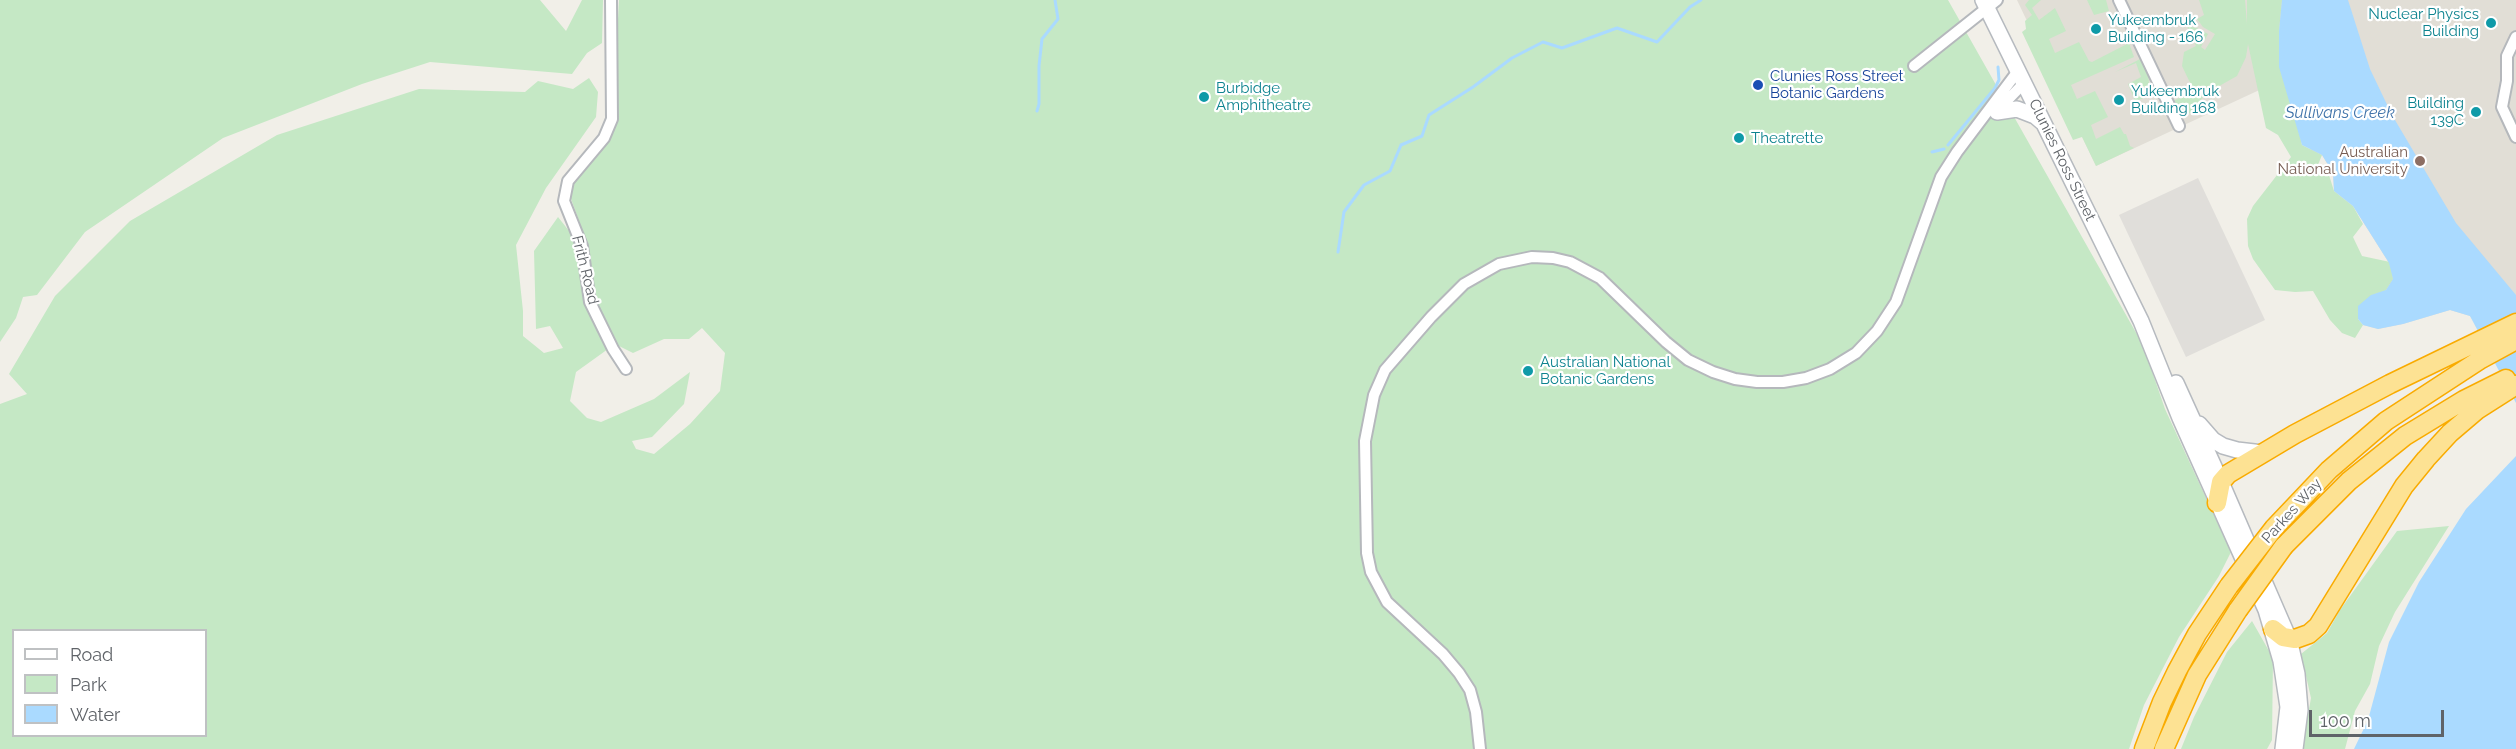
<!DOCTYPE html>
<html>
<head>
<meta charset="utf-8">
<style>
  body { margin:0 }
  #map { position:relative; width:2516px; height:749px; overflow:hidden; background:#f1efe8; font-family:Raleway,sans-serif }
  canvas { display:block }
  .legend { position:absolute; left:12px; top:629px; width:195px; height:108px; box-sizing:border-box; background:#fff; border:2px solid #bfc1c3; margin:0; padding:8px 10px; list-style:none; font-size:18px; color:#5f6368 }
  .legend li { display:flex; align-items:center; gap:12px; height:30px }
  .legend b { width:30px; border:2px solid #bfc1c3 }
  .scale { position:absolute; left:2309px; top:710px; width:135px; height:27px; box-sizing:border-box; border:3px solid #5f6368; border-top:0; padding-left:8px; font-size:18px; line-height:21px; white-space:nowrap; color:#5f6368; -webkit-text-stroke:4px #fff; paint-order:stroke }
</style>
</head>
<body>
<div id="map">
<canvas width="2516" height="749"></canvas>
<ul class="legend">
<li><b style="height:8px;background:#fff"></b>Road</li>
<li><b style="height:16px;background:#c5e8c5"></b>Park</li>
<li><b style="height:16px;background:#aadaff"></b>Water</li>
</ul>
<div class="scale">100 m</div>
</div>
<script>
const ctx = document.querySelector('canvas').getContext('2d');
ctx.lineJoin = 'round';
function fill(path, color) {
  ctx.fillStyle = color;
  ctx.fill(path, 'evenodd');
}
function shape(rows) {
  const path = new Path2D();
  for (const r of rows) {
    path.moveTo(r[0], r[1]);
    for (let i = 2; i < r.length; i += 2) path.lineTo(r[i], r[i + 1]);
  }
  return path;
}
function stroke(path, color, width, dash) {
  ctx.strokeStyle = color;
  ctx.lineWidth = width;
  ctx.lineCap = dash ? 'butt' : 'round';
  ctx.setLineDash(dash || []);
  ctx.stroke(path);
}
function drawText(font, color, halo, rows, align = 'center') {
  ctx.font = font + ' Raleway,sans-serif';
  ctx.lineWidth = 4.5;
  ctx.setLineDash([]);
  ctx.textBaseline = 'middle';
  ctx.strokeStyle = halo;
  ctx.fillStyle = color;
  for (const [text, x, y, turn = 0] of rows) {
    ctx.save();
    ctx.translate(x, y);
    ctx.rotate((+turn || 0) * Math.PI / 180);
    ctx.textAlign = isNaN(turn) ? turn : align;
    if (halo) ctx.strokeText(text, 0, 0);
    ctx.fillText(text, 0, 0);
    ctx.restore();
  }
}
fill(shape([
  [2198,178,2265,320,2186,357,2119,215]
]), '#e0deda');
fill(shape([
  [2017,0,2516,0,2516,307,2476,325,2470,316,2450,310,2403,324,2378,329,2363,325,2389,263,2353,206,2334,191,2333,173,2322,155,2311,151,2283,79,2096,166]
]), '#e1ded6');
fill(shape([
  [0,0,540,0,566,31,582,0,603,0,602,43,587,53,572,74,430,62,362,84,223,138,85,232,37,295,23,297,16,318,0,342],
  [619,0,1948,0,2143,345,2165,409,2231,552,2219,576,2179,637,2144,705,2129,749,0,749,0,404,27,394,9,374,55,296,130,221,277,135,419,89,525,92,538,81,573,89,589,78,598,92,596,117,546,188,516,245,523,311,523,336,544,353,563,348,550,326,536,329,534,251,558,217,581,246,584,274,588,246,570,196,574,177,612,134],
  [702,328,725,353,720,391,690,424,654,454,636,449,632,441,652,437,684,404,690,372,654,399,601,422,587,418,570,401,576,372,615,344,633,353,664,339,689,339],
  [14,630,206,630,206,736,14,736],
  [2029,0,2041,0,2032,8,2039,20,2055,8,2066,31,2049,39,2055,53,2079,42,2089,61,2092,62,2129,43,2134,57,2071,85,2077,99,2095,91,2108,117,2091,125,2096,139,2120,127,2124,134,2126,134,2130,146,2134,148,2096,166,2082,137,2073,140,2022,32,2026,29,2025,21,2032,15,2025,5],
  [2087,0,2106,0,2109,11,2094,15],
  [2199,0,2245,0,2247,24,2247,0,2282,0,2279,31,2302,145,2322,155,2315,172,2329,175,2334,191,2353,206,2363,224,2353,237,2362,256,2390,262,2393,279,2386,290,2358,319,2363,325,2355,338,2342,333,2330,320,2313,291,2295,292,2275,290,2253,259,2248,246,2247,219,2253,206,2291,157,2278,135,2266,128,2248,44,2246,57,2237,76,2205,94,2197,105,2195,113,2179,113,2173,101,2194,91,2182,66,2184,52,2196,46,2187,26,2197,28,2208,34,2201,47,2205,50,2215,34,2203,27,2197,19,2204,15],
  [2142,58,2148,71,2150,96,2135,101,2128,84,2141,77,2136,63,2115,72],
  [2449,526,2395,612,2379,646,2370,684,2355,711,2345,749,2302,749,2311,698,2301,654,2327,633,2340,610,2397,531],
  [2252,621,2273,658,2272,740,2267,749,2181,749,2194,717,2227,652]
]), '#c5e8c5');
fill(shape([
  [2282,0,2348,0,2370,69,2392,115,2456,223,2516,295,2516,403,2470,316,2450,310,2403,324,2378,329,2363,325,2358,319,2358,306,2371,295,2386,290,2393,279,2389,263,2353,206,2334,191,2333,173,2322,155,2302,145,2279,67,2279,31],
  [2516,456,2516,749,2354,749,2368,720,2389,642,2419,582,2466,509]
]), '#aadaff');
stroke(shape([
  [1037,111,1039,104,1039,66,1042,39,1058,19,1055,0],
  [1948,145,1995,88,1999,80,1998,67],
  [1932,152,1944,149],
  [1338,252,1344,212,1364,185,1390,171,1401,145,1422,136,1429,115,1473,87,1512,58,1543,42,1562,48,1617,28,1657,42,1690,7,1701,0]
]), '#aadaff', 3);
const street = shape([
  [611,0,612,119,604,138,568,181,564,201,582,246,590,302,613,349,626,369],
  [2119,0,2179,126],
  [2516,37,2507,56,2507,81,2502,107,2516,137],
  [1914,66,1997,0],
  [1996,112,2024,83],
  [1480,749,1476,712,1470,690,1459,673,1443,654,1387,602,1371,572,1367,553,1365,441,1374,395,1385,370,1431,317,1464,284,1499,264,1532,257,1553,258,1570,262,1600,278,1666,342,1688,360,1713,372,1735,379,1757,382,1783,382,1806,378,1830,369,1856,353,1877,331,1896,302,1941,177,1957,152,2018,71]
]);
const secondary = shape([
  [1983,0,2141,321,2180,418,2266,610,2281,661,2288,707,2283,749],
  [1997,112,2017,109,2035,116,2042,122],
  [2176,383,2221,482,2289,639,2297,674,2300,710,2295,749],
  [2199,424,2213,440,2223,446,2237,450,2263,453]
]);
const highway = shape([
  [2217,503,2221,482,2228,474,2295,434,2390,384,2516,323],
  [2274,528,2329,470,2386,421,2481,359,2516,340],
  [2284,546,2349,481,2405,436,2464,400,2506,379],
  [2273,629,2283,637,2295,639,2309,634,2318,626,2404,486,2426,459,2450,433,2477,410,2516,385],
  [2144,749,2162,702,2177,671,2197,634,2229,586],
  [2164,749,2197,675,2238,610]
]);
stroke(street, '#b5b8bc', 14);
stroke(secondary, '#b6babf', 18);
stroke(highway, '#f9ab00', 21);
stroke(street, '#fff', 10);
stroke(secondary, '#fff', 15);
stroke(highway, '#fde293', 18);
const highwayBridge = shape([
  [2229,586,2274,528],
  [2238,610,2284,546]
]);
stroke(highwayBridge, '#f9ab00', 21, []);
stroke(highwayBridge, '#fde293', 18);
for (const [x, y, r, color] of [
  [2491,23,6,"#0f9aa8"],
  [2096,29,6,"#0f9aa8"],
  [1758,85,6,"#1a4fb4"],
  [1204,97,6,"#0f9aa8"],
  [2119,100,6,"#0f9aa8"],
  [2476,112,6,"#0f9aa8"],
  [1739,138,6,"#0f9aa8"],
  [2420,161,6,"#8d6e63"],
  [1528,371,6,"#0f9aa8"]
]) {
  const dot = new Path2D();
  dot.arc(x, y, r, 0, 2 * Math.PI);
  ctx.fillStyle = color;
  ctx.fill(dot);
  stroke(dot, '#fff', 2);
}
drawText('15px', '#0d838f', '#fff', [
  ["Nuclear Physics",2479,14,"right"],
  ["Building",2479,31,"right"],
  ["Yukeembruk",2108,20],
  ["Building - 166",2108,37],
  ["Burbidge",1216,88],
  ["Amphitheatre",1216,105],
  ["Yukeembruk",2131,91],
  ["Building 168",2131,108],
  ["Building",2464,103,"right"],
  ["139C",2464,120,"right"],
  ["Theatrette",1751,138],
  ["Australian National",1540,362],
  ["Botanic Gardens",1540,379]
], 'left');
drawText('15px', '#164399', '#fff', [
  ["Clunies Ross Street",1770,76],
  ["Botanic Gardens",1770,93]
], 'left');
drawText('15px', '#785e54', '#fff', [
  ["Australian",2408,152],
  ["National University",2408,169]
], 'right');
drawText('15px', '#5f6368', '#fff', [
  ["Clunies Ross Street",2062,160,64],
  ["Frith Road",585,270,76],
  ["Parkes Way",2292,511,-48]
]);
drawText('italic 16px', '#4174aa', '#fff', [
  ["Sullivans Creek",2340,113]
]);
</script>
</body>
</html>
